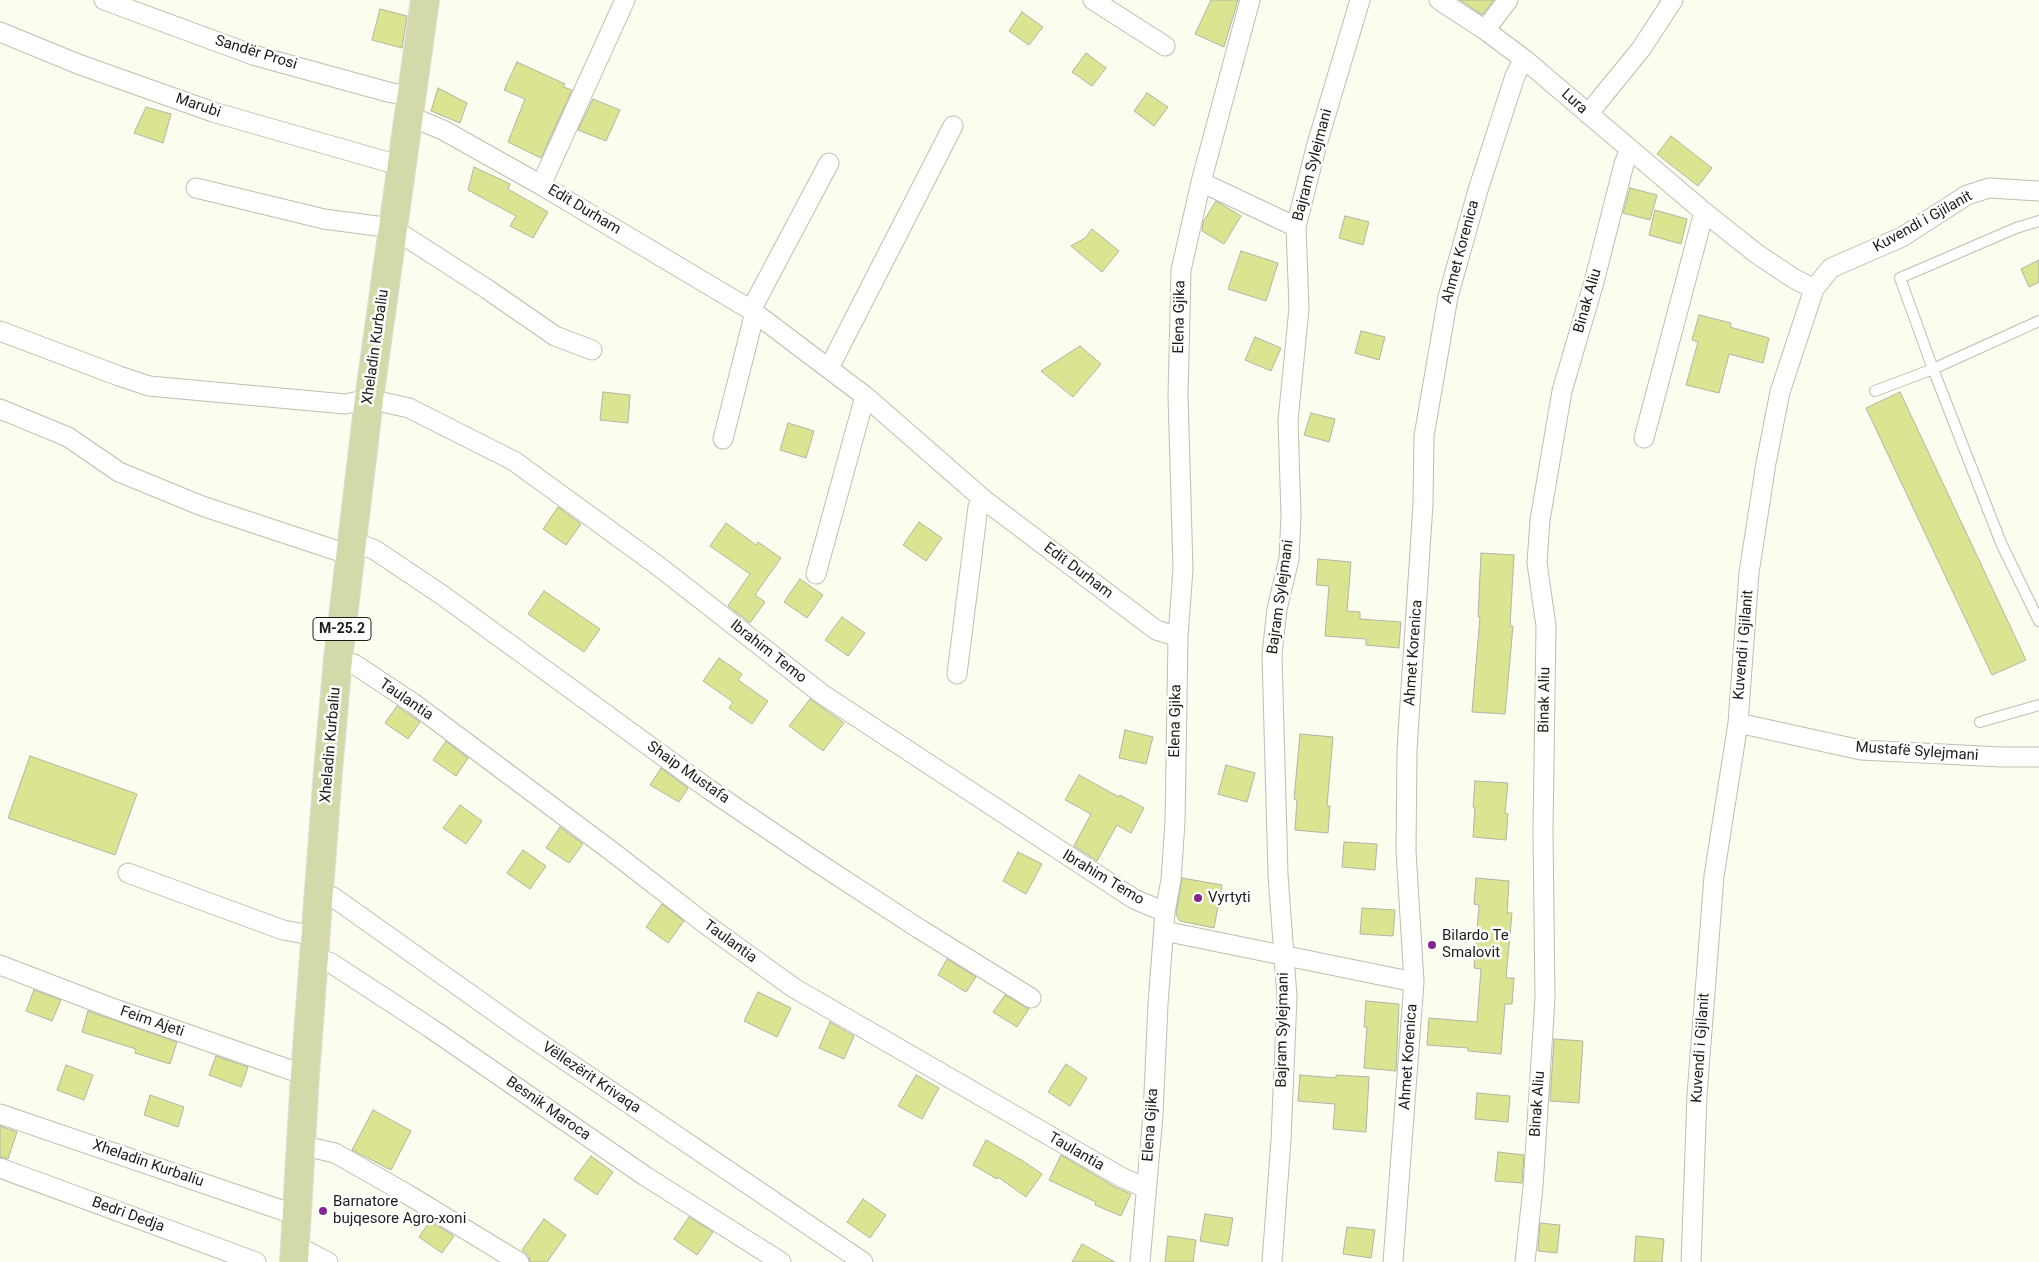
<!DOCTYPE html>
<html>
<head>
<meta charset="utf-8">
<style>
  body { margin:0 }
  canvas { display:block; background:#fbfdee }
</style>
</head>
<body>
<canvas width="2039" height="1262"></canvas>
<script>
const ctx = document.querySelector('canvas').getContext('2d');
ctx.lineJoin = 'round';
function fill(path, color) {
  ctx.fillStyle = color;
  ctx.fill(path, 'evenodd');
}
function shape(rows) {
  const path = new Path2D();
  for (const r of rows) {
    path.moveTo(r[0], r[1]);
    for (let i = 2; i < r.length; i += 2) path.lineTo(r[i], r[i + 1]);
  }
  return path;
}
function stroke(path, color, width, dash) {
  ctx.strokeStyle = color;
  ctx.lineWidth = width;
  ctx.lineCap = dash ? 'butt' : 'round';
  ctx.setLineDash(dash || []);
  ctx.stroke(path);
}
function drawText(font, color, halo, rows, align = 'center') {
  ctx.font = font + ' Roboto,sans-serif';
  ctx.lineWidth = 5;
  ctx.setLineDash([]);
  ctx.textBaseline = 'middle';
  ctx.strokeStyle = halo;
  ctx.fillStyle = color;
  for (const [text, x, y, turn = 0] of rows) {
    ctx.save();
    ctx.translate(x, y);
    ctx.rotate((+turn || 0) * Math.PI / 180);
    ctx.textAlign = isNaN(turn) ? turn : align;
    if (halo) ctx.strokeText(text, 0, 0);
    ctx.fillText(text, 0, 0);
    ctx.restore();
  }
}
const building = shape([
  [1211,0,1238,0,1224,47,1195,34,1211,0],
  [1460,0,1494,0,1482,15,1460,0],
  [380,9,407,16,402,48,372,40,380,9],
  [1022,12,1043,27,1029,45,1009,31,1022,12],
  [1086,53,1106,68,1092,86,1072,72,1086,53],
  [517,62,565,84,563,87,572,90,541,158,508,142,525,99,504,90,517,62],
  [438,88,467,103,460,123,431,111,438,88],
  [1147,93,1168,107,1154,126,1134,111,1147,93],
  [593,99,620,110,606,141,578,130,593,99],
  [146,107,171,114,163,143,134,133,146,107],
  [1671,136,1712,168,1698,186,1657,154,1671,136],
  [474,167,510,184,508,189,548,212,533,238,510,226,516,216,468,190,474,167],
  [1630,188,1657,195,1650,220,1623,213,1630,188],
  [1216,201,1241,216,1224,244,1202,231,1203,222,1216,201],
  [1655,210,1687,219,1681,244,1649,235,1655,210],
  [1345,216,1369,222,1363,245,1339,238,1345,216],
  [1092,229,1119,251,1102,272,1071,246,1085,238,1092,229],
  [1241,251,1278,263,1266,301,1228,289,1241,251],
  [2039,260,2039,282,2029,287,2021,269,2039,260],
  [1699,315,1731,323,1730,327,1769,338,1763,363,1729,354,1719,393,1686,385,1698,342,1692,340,1699,315],
  [1361,331,1385,337,1379,360,1355,353,1361,331],
  [1255,337,1281,348,1271,371,1245,360,1255,337],
  [1080,346,1101,364,1073,397,1041,371,1080,346],
  [603,392,630,395,628,423,600,420,603,392],
  [1900,392,2026,660,1992,675,1866,408,1900,392],
  [1311,413,1335,419,1329,442,1304,435,1311,413],
  [788,423,814,431,806,458,780,450,788,423],
  [558,507,581,524,566,545,543,529,558,507],
  [919,522,942,538,926,561,903,545,919,522],
  [726,523,756,545,758,542,781,558,755,595,765,602,750,623,728,606,750,574,710,546,726,523],
  [1481,553,1514,555,1510,626,1513,626,1505,714,1472,712,1480,617,1478,617,1481,553],
  [1318,559,1351,562,1347,611,1360,612,1360,619,1401,622,1399,648,1366,645,1366,639,1325,636,1329,586,1316,585,1318,559],
  [800,579,823,595,807,618,784,602,800,579],
  [544,591,600,629,584,652,528,614,544,591],
  [842,617,865,633,848,656,825,640,842,617],
  [719,658,742,674,738,680,768,701,752,724,729,708,733,702,703,681,719,658],
  [810,699,844,723,823,751,789,726,810,699],
  [397,706,420,722,408,739,385,723,397,706],
  [1125,730,1153,737,1146,764,1119,758,1125,730],
  [1300,734,1333,737,1327,806,1330,806,1328,833,1295,830,1297,800,1294,799,1300,734],
  [446,741,468,758,456,776,433,760,446,741],
  [30,756,137,794,115,855,8,818,30,756],
  [1226,765,1255,773,1247,802,1218,794,1226,765],
  [661,768,688,788,679,802,650,785,661,768],
  [1079,775,1119,797,1120,795,1144,808,1131,833,1117,825,1097,861,1074,846,1091,814,1065,800,1079,775],
  [1475,781,1508,783,1505,813,1508,814,1506,840,1473,837,1475,807,1473,807,1475,781],
  [460,805,482,821,466,844,443,828,460,805],
  [560,827,583,844,569,863,546,848,560,827],
  [1344,842,1377,844,1375,870,1342,867,1344,842],
  [523,850,546,866,530,889,507,873,523,850],
  [1018,852,1042,864,1026,894,1003,881,1018,852],
  [1182,878,1222,885,1214,928,1180,921,1176,914,1182,878],
  [1476,878,1509,881,1507,913,1512,913,1506,978,1514,978,1512,1004,1505,1004,1501,1054,1468,1051,1468,1048,1427,1045,1429,1018,1477,1022,1481,969,1474,968,1479,905,1474,904,1476,878],
  [662,904,684,921,668,943,646,927,662,904],
  [1362,908,1395,910,1393,936,1360,934,1362,908],
  [947,959,976,977,966,992,938,975,947,959],
  [34,990,61,1000,52,1021,26,1011,34,990],
  [758,992,791,1008,777,1037,744,1021,758,992],
  [1005,995,1029,1009,1017,1027,993,1012,1005,995],
  [1366,1001,1399,1004,1396,1071,1364,1068,1367,1027,1364,1027,1366,1001],
  [88,1011,177,1042,170,1064,135,1053,136,1049,82,1032,88,1011],
  [830,1022,854,1036,844,1059,819,1048,830,1022],
  [1554,1039,1583,1041,1579,1103,1550,1101,1554,1039],
  [216,1056,248,1067,241,1087,209,1075,216,1056],
  [1066,1064,1087,1078,1070,1106,1048,1092,1066,1064],
  [66,1065,93,1075,84,1100,57,1090,66,1065],
  [916,1075,939,1088,922,1119,898,1106,916,1075],
  [1300,1075,1336,1078,1336,1075,1369,1077,1366,1132,1333,1129,1335,1104,1298,1101,1300,1075],
  [1477,1093,1510,1096,1508,1122,1475,1119,1477,1093],
  [150,1095,184,1107,178,1127,144,1115,150,1095],
  [373,1110,411,1131,391,1170,352,1150,373,1110],
  [0,1126,17,1132,8,1159,0,1157,0,1126],
  [986,1140,1023,1161,1042,1174,1026,1197,998,1177,997,1179,973,1165,986,1140],
  [1498,1152,1524,1155,1522,1183,1495,1181,1498,1152],
  [1061,1155,1115,1187,1131,1194,1121,1216,1095,1205,1096,1202,1049,1180,1061,1155],
  [591,1156,613,1172,597,1195,574,1179,591,1156],
  [863,1199,886,1215,870,1238,847,1222,863,1199],
  [1205,1214,1233,1218,1228,1246,1200,1241,1205,1214],
  [689,1217,713,1232,697,1255,674,1239,689,1217],
  [544,1219,566,1235,547,1262,530,1262,529,1256,522,1250,544,1219],
  [430,1221,454,1236,442,1253,419,1237,430,1221],
  [1540,1223,1560,1225,1557,1253,1538,1251,1540,1223],
  [1347,1227,1375,1230,1371,1258,1343,1254,1347,1227],
  [1168,1236,1196,1240,1193,1262,1165,1262,1168,1236],
  [1636,1236,1664,1239,1662,1262,1634,1262,1636,1236],
  [1082,1244,1115,1262,1072,1262,1082,1244]
]);
fill(building, '#dce491');
stroke(building, '#b2b4a6', 1);
const lane = shape([
  [2039,321,1933,369,2001,543,2039,621],
  [1875,391,1933,369,1900,278,2016,228,2039,221],
  [1980,722,2039,705]
]);
const street = shape([
  [104,0,253,55,388,92,412,97],
  [1093,0,1165,46],
  [1439,0,1485,30,1524,59,1704,212,1757,254,1793,278,1814,289],
  [1485,30,1508,0],
  [0,32,78,64,213,112,402,166],
  [1588,114,1641,49,1673,0],
  [409,116,443,130,541,185,751,310,865,396,983,499,1156,630,1178,637],
  [1201,182,1296,227],
  [541,185,625,0],
  [196,188,324,219,392,228,487,289,555,336,592,350],
  [751,310,829,163],
  [0,331,119,376,149,386,345,404,369,399,409,408,514,461,657,565,822,694,1134,899,1165,912],
  [829,368,953,126],
  [0,409,68,437,119,472,202,506,350,555],
  [1644,438,1704,212],
  [723,439,755,312],
  [351,541,375,550,442,595,707,788,812,859,918,928,1031,998],
  [816,574,865,396],
  [338,659,354,664,413,703,610,850,708,926,794,988,1121,1177,1146,1188],
  [957,674,978,507,983,499],
  [1738,723,1861,750,2002,757,2039,757],
  [128,873,283,930,316,936],
  [319,894,333,897,519,1029,863,1262],
  [1164,931,1414,982],
  [315,957,331,963,429,1027,645,1176,781,1262],
  [0,965,112,1008,305,1075],
  [0,1114,296,1215],
  [300,1145,335,1153,407,1194,519,1262],
  [0,1168,256,1262],
  [295,1245,328,1262],
  [1140,1262,1153,1115,1158,1004,1165,912,1171,880,1175,822,1178,637,1183,569,1178,396,1181,270,1201,182,1250,0],
  [1272,1262,1281,1140,1287,997,1278,875,1272,654,1277,609,1289,559,1291,515,1288,421,1299,308,1296,227,1317,144,1360,0],
  [1393,1262,1414,982,1406,851,1407,750,1423,504,1424,436,1448,297,1478,190,1515,76,1524,59],
  [1525,1262,1533,1187,1545,998,1543,831,1546,626,1537,563,1540,520,1562,391,1594,282,1624,164,1630,149],
  [1691,1262,1697,1095,1714,876,1738,723,1749,573,1766,463,1780,392,1814,289,1831,268,1902,237,1967,195,1989,188,2039,191]
]);
const primary = shape([
  [294,1262,305,1075,328,771,338,659,369,399,425,0]
]);
stroke(lane, '#bdbfb1', 12);
stroke(street, '#bdbfb1', 21);
stroke(primary, '#dfdfdf', 30);
stroke(lane, '#fff', 10);
stroke(street, '#fff', 19);
stroke(primary, '#d4d9a9', 28);
for (const [x, y, r, color] of [
  [1198,898,5,"#842590"],
  [1432,945,5,"#842590"],
  [323,1211,5,"#842590"]
]) {
  const dot = new Path2D();
  dot.arc(x, y, r, 0, 2 * Math.PI);
  ctx.fillStyle = color;
  ctx.fill(dot);
  stroke(dot, '#fff', 2);
}
for (const [x, y, w] of [
  [342,629,58]
]) {
  const box = new Path2D();
  box.roundRect(x - w / 2, y - 11.5, w, 23, 4);
  ctx.fillStyle = '#fff';
  ctx.fill(box);
  stroke(box, '#1c1d18', 1);
}
drawText('bold 14px', '#1c1d18', null, [
  ["M-25.2",342,629]
]);
drawText('15px', '#1c1d18', '#fff', [
  ["Sandër Prosi",256,53,17],
  ["Lura",1574,102,42],
  ["Marubi",198,106,19],
  ["Bajram Sylejmani",1313,165,-75],
  ["Edit Durham",584,210,31],
  ["Kuvendi i Gjilanit",1923,222,-29],
  ["Ahmet Korenica",1461,252,-75],
  ["Binak Aliu",1588,301,-74],
  ["Elena Gjika",1180,317,-89],
  ["Xheladin Kurbaliu",376,347,-82],
  ["Edit Durham",1078,571,37],
  ["Bajram Sylejmani",1281,597,-82],
  ["Kuvendi i Gjilanit",1744,645,-85],
  ["Ibrahim Temo",768,652,38],
  ["Ahmet Korenica",1414,653,-86],
  ["Taulantia",406,700,34],
  ["Binak Aliu",1545,700,-89],
  ["Elena Gjika",1176,721,-89],
  ["Xheladin Kurbaliu",331,745,-85],
  ["Mustafë Sylejmani",1917,752,4],
  ["Shaip Mustafa",688,773,35],
  ["Ibrahim Temo",1103,878,31],
  ["Taulantia",730,942,36],
  ["Feim Ajeti",152,1022,19],
  ["Bajram Sylejmani",1283,1030,-89],
  ["Kuvendi i Gjilanit",1701,1048,-86],
  ["Ahmet Korenica",1409,1057,-86],
  ["Vëllezërit Krivaqa",591,1078,34],
  ["Binak Aliu",1538,1104,-86],
  ["Besnik Maroca",548,1109,35],
  ["Elena Gjika",1151,1125,-86],
  ["Taulantia",1076,1152,30],
  ["Xheladin Kurbaliu",148,1164,19],
  ["Bedri Dedja",128,1215,20]
]);
drawText('15px', '#1c1d18', '#fff', [
  ["Vyrtyti",1208,898],
  ["Bilardo Te",1442,936],
  ["Smalovit",1442,953],
  ["Barnatore",333,1202],
  ["bujqesore Agro-xoni",333,1219]
], 'left');
</script>
</body>
</html>
